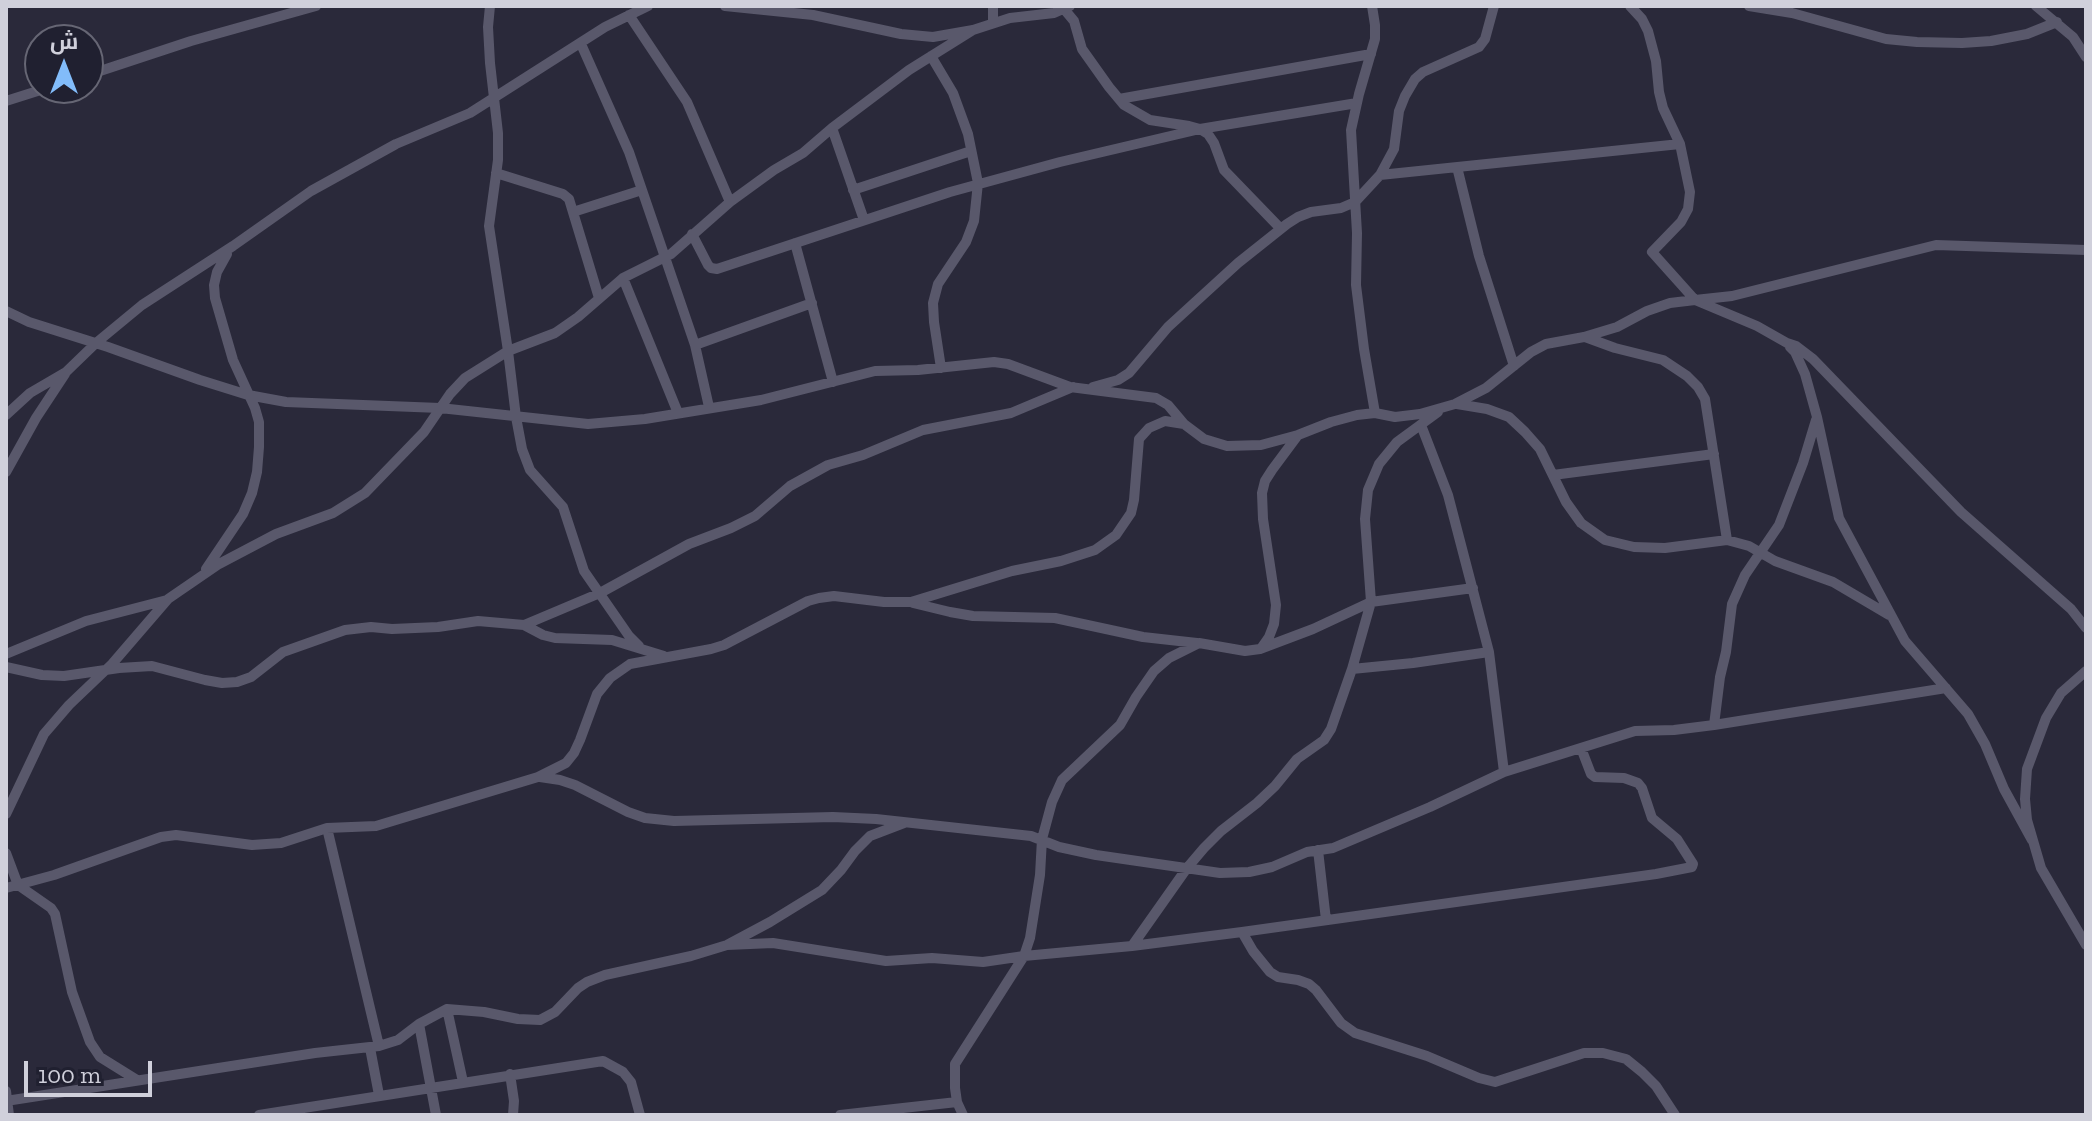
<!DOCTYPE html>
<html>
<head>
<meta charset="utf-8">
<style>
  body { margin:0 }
  #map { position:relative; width:2092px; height:1121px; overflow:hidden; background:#2a293a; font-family:"Zilla Slab",Cairo,serif }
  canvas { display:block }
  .frame { position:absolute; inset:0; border:8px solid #d0d0db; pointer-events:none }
  .north { position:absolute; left:24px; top:24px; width:80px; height:80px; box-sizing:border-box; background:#202030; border:2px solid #666674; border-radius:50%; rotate:0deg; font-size:22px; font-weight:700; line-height:32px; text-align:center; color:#d0d0db }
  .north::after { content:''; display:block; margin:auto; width:28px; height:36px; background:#82bcfa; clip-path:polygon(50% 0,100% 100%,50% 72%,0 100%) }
  .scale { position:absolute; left:24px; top:1061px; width:128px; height:36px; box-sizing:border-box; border:4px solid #d0d0db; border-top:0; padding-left:10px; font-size:24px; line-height:28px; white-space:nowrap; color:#d0d0db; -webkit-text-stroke:6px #202030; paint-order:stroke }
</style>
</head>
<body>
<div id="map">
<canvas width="2092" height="1121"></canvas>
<div class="frame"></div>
<div class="north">ش</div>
<div class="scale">100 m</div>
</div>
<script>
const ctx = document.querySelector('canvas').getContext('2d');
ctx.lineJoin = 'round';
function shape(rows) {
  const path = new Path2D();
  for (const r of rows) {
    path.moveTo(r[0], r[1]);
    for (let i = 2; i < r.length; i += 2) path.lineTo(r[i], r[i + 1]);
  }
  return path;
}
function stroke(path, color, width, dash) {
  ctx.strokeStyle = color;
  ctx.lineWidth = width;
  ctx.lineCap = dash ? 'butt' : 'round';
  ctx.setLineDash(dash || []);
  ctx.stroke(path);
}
stroke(shape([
  [490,6,488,27,490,63,498,133,498,160,489,226,508,351,516,417,522,449,530,470,563,507,584,571,629,636,639,646],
  [725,6,813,15,901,34,933,37,973,30,1010,18,1054,13,1070,6],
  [1372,6,1375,25,1375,39,1359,94,1351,130,1357,233,1356,285,1364,349,1375,413],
  [1630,6,1642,19,1648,31,1656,61,1659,92,1663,108,1680,144,1690,192,1688,209,1681,222,1652,252,1695,300,1732,296,1936,245,2086,250],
  [1749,6,1792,13,1886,39,1917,42,1962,43,1991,41,2027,34,2057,22],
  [2036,6,2073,37,2086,57],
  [1064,9,1074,21,1082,49,1109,87,1124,105,1150,120,1189,126,1200,129,1208,134,1214,143,1224,170,1281,229],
  [629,15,687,102,730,202],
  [993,23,993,6],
  [581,44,629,152,695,345,709,407],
  [931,56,953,93,968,134,978,183,974,221,966,242,938,284,933,303,934,322,941,368],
  [88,75,191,41,316,6],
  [1119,99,1371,54],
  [6,101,47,88],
  [832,128,864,220],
  [1457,167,1479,256,1514,366],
  [496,173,563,194,569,199,599,298],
  [1380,175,1680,144],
  [853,190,971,151],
  [573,212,642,190],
  [692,234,708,265,711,268,717,269,950,192,1060,162,1200,129,1357,103],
  [795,243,833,382],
  [623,278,678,413],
  [6,311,29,322,108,347,200,380,248,395,286,402,440,408,588,424,645,419,761,400,875,371,918,370,994,362,1008,364,1070,387,1156,398,1168,405,1184,424],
  [1585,337,1615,348,1663,360,1687,376,1698,387,1705,399,1727,540],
  [695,345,812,303],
  [1790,347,1795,352,1805,374,1817,417,1839,518,1905,641,1968,714,1985,744,2004,789,2032,840],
  [1093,387,1118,380,1129,373,1168,327,1238,263,1287,224,1298,217,1311,212,1341,208,1355,202,1380,175,1394,149,1399,111,1405,96,1415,79,1423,72,1479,47,1485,39,1494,6],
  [1457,404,1487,409,1509,417,1525,432,1540,449,1566,502,1581,523,1605,540,1634,547,1665,548,1727,540,1749,546,1775,561,1833,582,1889,615],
  [6,415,30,393,66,372,96,343,142,305,233,246,311,191,396,144,470,113,605,27,648,6],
  [1421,425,1448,495,1489,652,1504,772],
  [6,472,36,418,65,374],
  [1553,475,1714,454],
  [206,569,243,514,252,493,257,472,259,447,259,422,255,408,233,360,215,298,214,285,217,272,227,254],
  [913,603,950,612,973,616,1055,618,1143,637,1197,643],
  [524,625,600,593,689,544,731,528,755,516,790,486,828,465,863,455,923,430,1011,413,1073,387],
  [1262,647,1269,637,1274,624,1276,605,1263,519,1262,493,1265,481,1272,470,1298,435],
  [6,654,86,621,167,600],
  [6,667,42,675,64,676,119,668,152,666,205,680,222,683,237,682,251,677,283,652,345,630,371,627,392,629,438,627,478,621,524,625,543,635,555,638,612,640,664,656],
  [1352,669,1413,663,1489,652],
  [2086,671,2061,693,2046,718,2027,769,2025,799,2027,820,2041,868,2086,945],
  [1714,725,1720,677,1726,652,1732,604,1745,575,1779,525,1803,463,1816,420],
  [540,777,560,780,575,785,628,812,645,818,674,821,833,817,876,819,1031,836,1059,847,1096,855,1220,873,1249,872,1272,867,1307,852,1333,848,1430,807,1504,772,1635,731,1674,730,1714,725,1946,688],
  [6,814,44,734,69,705,112,664,168,599,219,564,276,534,333,513,365,493,424,432,450,394,465,378,508,351,555,333,578,317,623,278,671,254,730,202,774,170,803,153,832,128,909,70,973,30],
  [327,828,379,1046],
  [1318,850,1326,920],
  [6,853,18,885,51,908,55,914,72,992,90,1042,100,1057,137,1080],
  [6,888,54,875,161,837,176,835,252,845,281,843,327,828,376,826,538,777,566,763,574,753,580,740,597,694,610,678,630,664,711,649,724,645,808,601,819,598,834,596,884,602,911,602,1012,571,1061,561,1095,550,1116,535,1131,513,1134,500,1139,439,1149,428,1165,421,1184,424,1204,439,1227,446,1261,445,1298,435,1331,422,1357,415,1375,413,1395,417,1420,414,1455,404,1486,388,1531,352,1546,344,1584,337,1617,327,1647,311,1670,303,1695,300,1757,326,1787,343,1796,346,1813,359,1961,512,2071,609,2086,628],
  [1242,932,1253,951,1270,972,1278,977,1298,980,1309,984,1316,990,1341,1023,1355,1033,1427,1056,1479,1078,1495,1082,1584,1053,1603,1053,1626,1059,1642,1072,1656,1086,1675,1115],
  [727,945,773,943,886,961,932,958,983,962,1024,956,1132,946,1242,932,1656,874,1692,867,1693,864,1677,839,1652,818,1642,788,1638,783,1624,778,1595,777,1591,774,1581,748],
  [1132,946,1187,868,1204,848,1221,831,1257,803,1275,786,1297,759,1324,740,1331,729,1352,669,1371,602,1365,519,1368,490,1379,464,1397,442,1438,412],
  [447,1009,463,1082],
  [419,1024,436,1115],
  [370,1048,379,1095],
  [510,1074,514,1101,513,1115],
  [6,1091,9,1115],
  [6,1101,315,1053,379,1046,398,1040,419,1024,447,1009,484,1012,518,1019,540,1020,555,1012,578,988,587,982,605,975,691,956,727,945,770,922,822,890,841,870,855,851,870,836,904,823],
  [259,1115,603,1061,623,1072,631,1082,640,1115],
  [840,1115,957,1102],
  [963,1115,957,1102,955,1088,955,1064,1024,956,1030,938,1040,875,1042,839,1052,802,1062,780,1120,725,1136,697,1154,671,1169,658,1199,643,1245,651,1260,649,1313,629,1371,602,1473,588]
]), '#59586b', 10);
</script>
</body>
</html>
